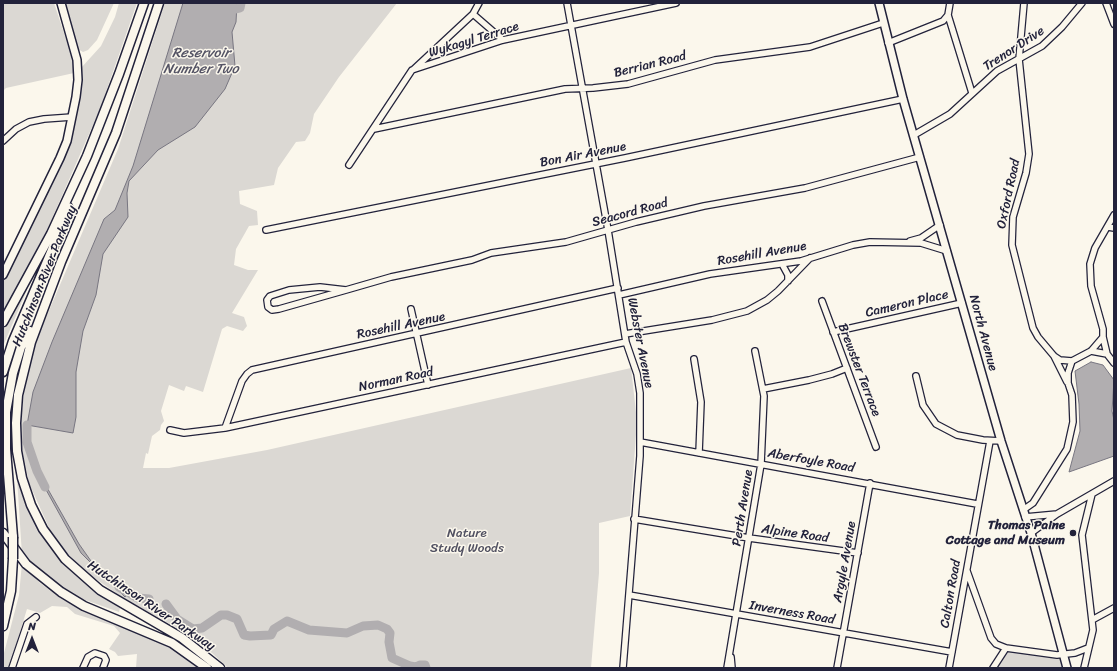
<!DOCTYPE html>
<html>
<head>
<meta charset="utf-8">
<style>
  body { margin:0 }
  #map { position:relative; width:1117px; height:671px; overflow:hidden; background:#fbf7ec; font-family:Sriracha,sans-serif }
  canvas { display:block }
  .frame { position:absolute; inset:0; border:4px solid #22223b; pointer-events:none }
  .north { position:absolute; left:12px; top:619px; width:40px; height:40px; -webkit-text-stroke:3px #fbf7ec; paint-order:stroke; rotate:0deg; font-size:11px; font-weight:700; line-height:16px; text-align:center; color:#22223b }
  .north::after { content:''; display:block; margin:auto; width:14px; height:18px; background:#22223b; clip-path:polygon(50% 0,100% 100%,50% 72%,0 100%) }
</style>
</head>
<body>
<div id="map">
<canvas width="1117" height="671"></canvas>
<div class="frame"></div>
<div class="north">N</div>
</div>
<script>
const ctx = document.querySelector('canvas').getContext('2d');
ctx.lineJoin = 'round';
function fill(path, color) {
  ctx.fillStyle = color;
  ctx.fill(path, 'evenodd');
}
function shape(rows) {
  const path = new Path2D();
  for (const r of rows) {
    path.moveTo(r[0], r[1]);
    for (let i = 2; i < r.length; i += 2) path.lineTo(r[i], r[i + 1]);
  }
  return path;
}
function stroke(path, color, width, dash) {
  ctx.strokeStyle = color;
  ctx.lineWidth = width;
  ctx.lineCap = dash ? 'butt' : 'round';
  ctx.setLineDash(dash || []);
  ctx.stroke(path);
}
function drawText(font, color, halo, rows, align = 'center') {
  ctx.font = font + ' Sriracha,sans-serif';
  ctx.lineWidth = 3;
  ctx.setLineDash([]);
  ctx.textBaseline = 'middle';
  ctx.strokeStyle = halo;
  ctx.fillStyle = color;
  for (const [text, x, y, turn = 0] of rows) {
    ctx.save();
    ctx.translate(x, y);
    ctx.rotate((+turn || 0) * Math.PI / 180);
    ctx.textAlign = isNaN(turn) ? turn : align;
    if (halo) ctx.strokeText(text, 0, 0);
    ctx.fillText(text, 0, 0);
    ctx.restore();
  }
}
fill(shape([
  [3,3,54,3,70,51,74,73,6,88,3,91],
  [64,3,114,3,97,40,88,50,83,52,78,49],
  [119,3,137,3,100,109,47,230,3,312,3,281,63,158,81,79,81,68,101,46,115,17],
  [165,3,397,3,339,77,314,114,310,133,305,141,296,142,278,168,274,185,239,191,240,204,257,211,258,225,249,226,236,249,234,265,248,270,258,270,232,313,244,317,247,326,243,331,227,326,222,329,203,392,186,386,184,391,169,385,161,411,164,421,161,425,160,430,152,436,148,454,146,453,143,468,169,468,267,450,631,368,637,421,630,516,599,523,599,573,591,668,228,668,212,653,177,628,122,597,90,575,67,553,50,530,29,483,22,449,21,422,25,381,36,341,118,149],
  [25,289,27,290,3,346,3,330],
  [17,478,19,479,37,527,49,546,66,566,87,584,120,608,119,612,74,596,55,584,22,555],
  [22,563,40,583,63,600,175,650,200,668,136,668,137,654,118,656,115,652,109,649,120,633,114,626,75,614,67,607,52,606,40,613,27,609,9,668,3,668,3,657,19,595],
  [1007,650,1062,658,1065,668,995,668]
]), '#dbd8d3');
const water = shape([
  [183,3,237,3,236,22,232,32,235,66,225,89,195,127,158,150,129,181,127,193,128,217,103,254,96,295,83,331,76,372,76,417,73,433,27,425,33,392,52,342,104,219,115,210,133,166,183,3],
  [1091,362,1103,365,1114,380,1112,411,1114,420,1114,456,1069,472,1080,431,1079,404,1075,371,1091,362],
  [39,477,41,477,79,544,91,561,123,587,130,588,130,590,125,597,81,553,39,477]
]);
fill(water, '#b1aeb0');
stroke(water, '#787681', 1);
stroke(shape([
  [236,9,240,8,241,3],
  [27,425,27,442,37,471,45,487],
  [119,587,138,598,149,599],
  [166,604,177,619,193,629,202,628,221,615,227,615,237,619,244,635,250,636,271,635,274,629,287,621,309,630,347,633,363,626,378,625,387,629,390,633,389,642,392,658,410,666,416,667,420,665,425,665,426,668]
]), '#b1aeb0', 9);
const minor = shape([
  [567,3,608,230,626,342,637,374,640,393,640,456,623,668],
  [1024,3,1019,59,1029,154,1026,173,1013,217,1012,245,1033,328,1038,337,1054,356,1060,360,1072,361],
  [1106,3,1114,24],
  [473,14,503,40],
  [948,15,972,93],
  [888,43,943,21,948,15,950,3],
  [414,69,473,14,479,3],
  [374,129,565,89,593,88,628,84,715,60,810,47,883,23],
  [914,135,950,114,997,71,1042,46,1062,27,1082,3],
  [3,141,16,129,29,122,44,119,72,117],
  [349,165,412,70,503,40,676,3],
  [1108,227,1114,228],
  [266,230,625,158,903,99],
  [910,241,921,238,940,225],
  [782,264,788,275,788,281],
  [346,290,279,309,272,310,268,307,267,300,270,296,289,290,320,287,346,290,391,277,472,260,491,253,566,242,636,222,704,206,805,188,920,157],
  [619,295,710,274,801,261,853,245,870,242,921,243,947,251],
  [822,301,876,447],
  [411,309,428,385],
  [833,332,962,303],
  [625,334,712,320,747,311,767,300,778,291,810,258],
  [1103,337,1107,354,1114,363],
  [1091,351,1107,354],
  [1054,356,1067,382],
  [694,359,701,402,699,453],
  [916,376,923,405,936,424,957,435,983,440,1001,441],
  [763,389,809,380,832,374,847,368],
  [225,428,242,381,247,374,252,370,618,288],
  [170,430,184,433,225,428,626,342],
  [640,442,977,504],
  [1023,510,1033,503,1067,449,1073,422,1072,395,1068,383,1068,373,1072,361,1091,351,1103,337,1103,329,1091,286,1090,264,1095,248,1114,215],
  [1025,517,1057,514],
  [634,519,749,538,858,553],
  [1031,533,1057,514,1114,481],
  [967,571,991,638,996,644,1006,648,1057,655,1075,653,1088,648],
  [629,595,952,652],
  [1092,620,1114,608],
  [731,657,732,668],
  [12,668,27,624,36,617],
  [83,668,88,657,95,653,104,656,106,660,103,668],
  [727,668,761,464,764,396,755,351],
  [837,668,870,483],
  [949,668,990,441],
  [993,668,1006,648],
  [1084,668,1093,630,1082,535,1092,494]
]);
const major = shape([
  [879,3,903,99,1001,441,1031,533,1067,668],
  [3,275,60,158,67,141,76,97,78,80,77,60,61,3]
]);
const highway = shape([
  [159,3,116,133,61,262,31,342,18,395,16,423,17,451,22,478,31,505,43,529,65,559,100,590,182,638,220,668],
  [3,322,51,234,87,156,119,74,144,3],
  [3,372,13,341,63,224,68,207],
  [3,533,26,564,61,592,84,606,172,643,207,668],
  [13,537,6,449,6,412,13,373,21,347,30,331],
  [3,626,11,591,13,559]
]);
stroke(minor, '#22223b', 8);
stroke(major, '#22223b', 10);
stroke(highway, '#22223b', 11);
stroke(minor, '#fbf7ec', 5.5);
stroke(major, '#fbf7ec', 7);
stroke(highway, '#fbf7ec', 8);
const highwayBridge = shape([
  [13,537,13,559]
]);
stroke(highwayBridge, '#22223b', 11, []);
stroke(highwayBridge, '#fbf7ec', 8);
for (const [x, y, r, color] of [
  [1073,533,4,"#22223b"]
]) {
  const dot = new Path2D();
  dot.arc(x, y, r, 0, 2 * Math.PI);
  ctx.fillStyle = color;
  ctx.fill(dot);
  stroke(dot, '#fbf7ec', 1.5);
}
drawText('13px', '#22223b', '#fbf7ec', [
  ["Wykagyl Terrace",474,40,-17],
  ["Trenor Drive",1014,49,-33],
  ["Berrian Road",650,65,-14],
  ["Bon Air Avenue",583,155,-11],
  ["Oxford Road",1009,194,-78],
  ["Seacord Road",630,213,-15],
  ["Rosehill Avenue",762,254,-10],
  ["Hutchinson River Parkway",45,276,-68],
  ["Cameron Place",907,304,-13],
  ["Rosehill Avenue",401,326,-12],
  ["North Avenue",983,333,75],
  ["Webster Avenue",640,343,79],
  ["Brewster Terrace",859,370,69],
  ["Norman Road",396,380,-12],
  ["Aberfoyle Road",811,461,10],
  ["Perth Avenue",743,508,-81],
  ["Alpine Road",795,534,8],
  ["Argyle Avenue",845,562,-80],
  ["Calton Road",951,594,-80],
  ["Hutchinson River Parkway",151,606,34],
  ["Inverness Road",792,613,10]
]);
drawText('bold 13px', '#22223b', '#fbf7ec', [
  ["Thomas Paine",1065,526],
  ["Cottage and Museum",1065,541]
], 'right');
drawText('13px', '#505061', '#fbf7ec', [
  ["Nature",467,534],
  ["Study Woods",467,549]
]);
drawText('italic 14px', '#545364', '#fbf7ec', [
  ["Reservoir",201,53],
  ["Number Two",201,69]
]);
</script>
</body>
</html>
